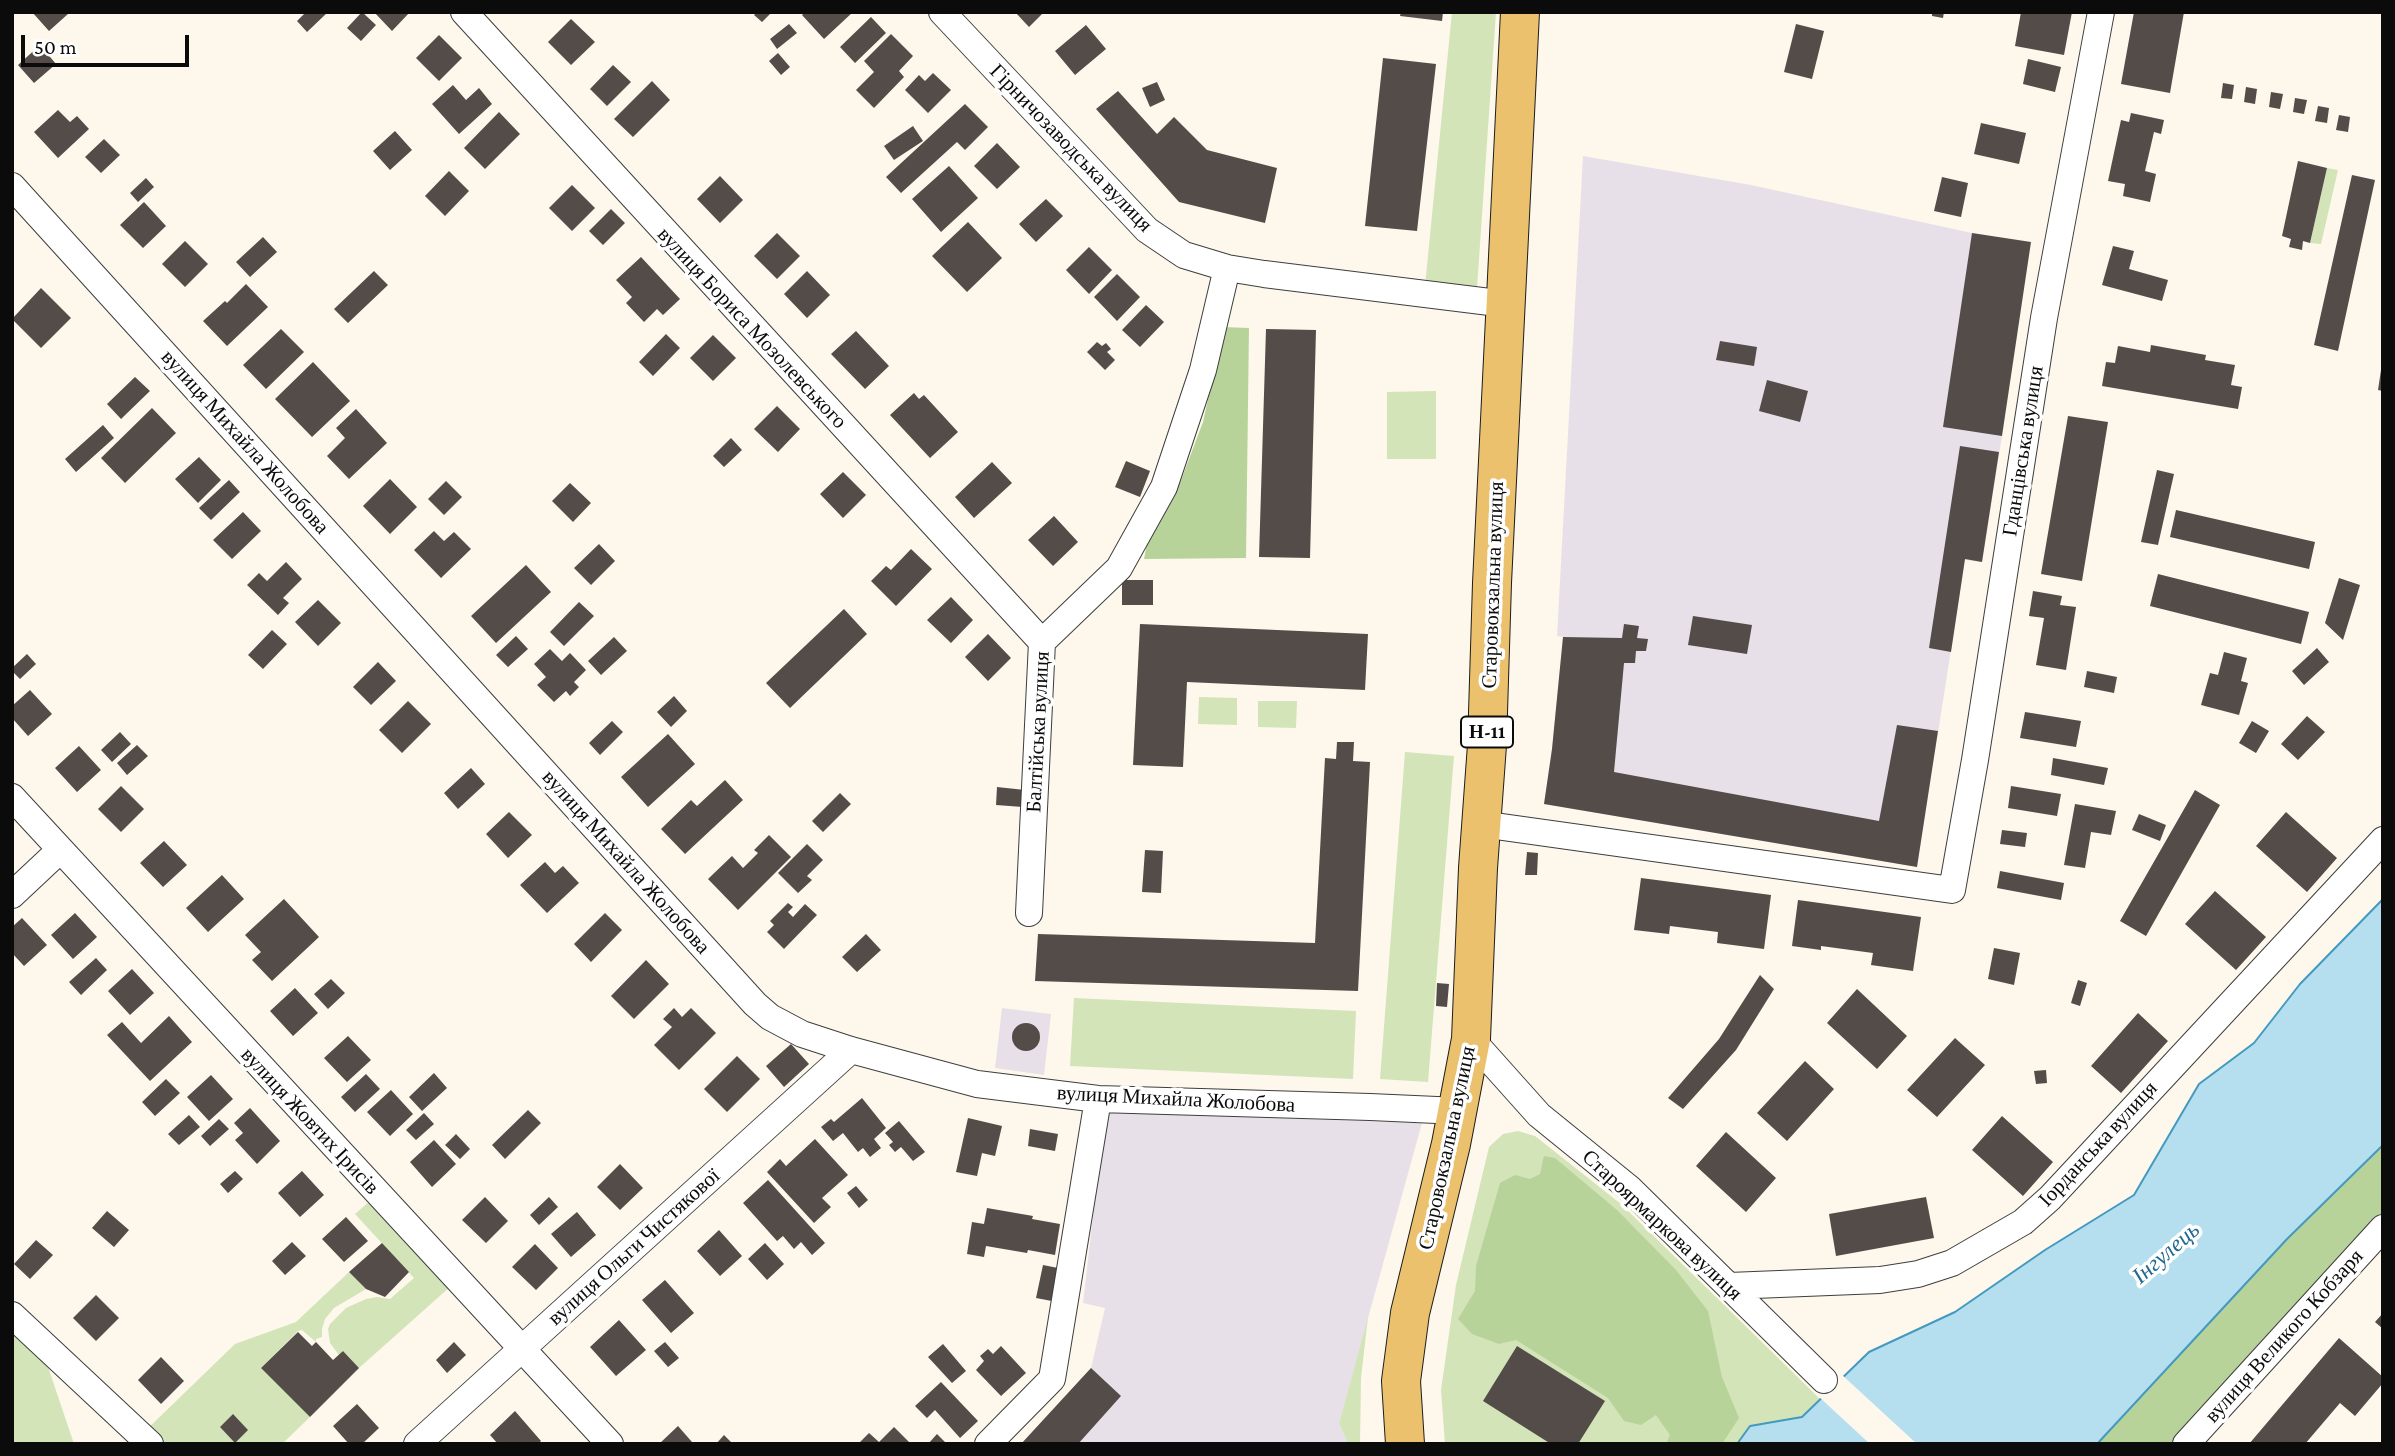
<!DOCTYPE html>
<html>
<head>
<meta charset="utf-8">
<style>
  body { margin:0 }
  #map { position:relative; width:2395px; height:1456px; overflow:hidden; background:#fdf8eb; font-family:"Crimson Pro",serif }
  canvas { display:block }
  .frame { position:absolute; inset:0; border:14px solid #0b0b0b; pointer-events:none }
  .scale { position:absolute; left:21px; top:35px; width:168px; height:32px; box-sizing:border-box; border:4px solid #0b0b0b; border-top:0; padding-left:9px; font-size:21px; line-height:24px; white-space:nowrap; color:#0b0b0b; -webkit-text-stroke:5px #fff; paint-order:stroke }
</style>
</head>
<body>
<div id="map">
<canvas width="2395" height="1456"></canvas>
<div class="frame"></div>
<div class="scale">50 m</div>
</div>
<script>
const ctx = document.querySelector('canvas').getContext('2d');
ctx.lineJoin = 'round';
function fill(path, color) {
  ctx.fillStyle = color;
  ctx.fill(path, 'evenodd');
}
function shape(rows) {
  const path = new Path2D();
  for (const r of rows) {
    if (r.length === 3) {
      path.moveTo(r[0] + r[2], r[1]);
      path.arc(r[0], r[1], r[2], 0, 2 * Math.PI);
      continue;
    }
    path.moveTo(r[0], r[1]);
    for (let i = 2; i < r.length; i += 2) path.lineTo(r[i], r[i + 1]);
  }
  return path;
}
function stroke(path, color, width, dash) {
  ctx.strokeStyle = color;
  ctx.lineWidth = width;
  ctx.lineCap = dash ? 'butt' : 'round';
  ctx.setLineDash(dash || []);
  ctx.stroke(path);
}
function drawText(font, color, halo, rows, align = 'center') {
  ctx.font = font + ' "Crimson Pro",serif';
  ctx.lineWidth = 7;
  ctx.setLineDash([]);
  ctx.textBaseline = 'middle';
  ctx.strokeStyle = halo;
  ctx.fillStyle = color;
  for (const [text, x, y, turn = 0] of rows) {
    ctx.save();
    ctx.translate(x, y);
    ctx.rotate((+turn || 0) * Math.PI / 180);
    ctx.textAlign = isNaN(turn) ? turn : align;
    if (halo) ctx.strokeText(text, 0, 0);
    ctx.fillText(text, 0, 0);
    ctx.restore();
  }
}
fill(shape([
  [1583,156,1751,185,1972,233,2002,436,1982,562,1965,560,1917,867,1544,804,1552,749,1563,637,1557,636],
  [1002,1008,1051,1014,1044,1075,995,1068],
  [1105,1112,1422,1123,1339,1423,1348,1444,1021,1444,1091,1368,1105,1308,1083,1303]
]), '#e8e0e9');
fill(shape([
  [1452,12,1496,12,1477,288,1425,286],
  [2327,168,2338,170,2321,244,2310,243],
  [1436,391,1436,459,1387,459,1387,392],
  [1199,697,1237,698,1237,725,1198,724],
  [1258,701,1297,701,1296,728,1258,727],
  [1405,752,1454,756,1428,1082,1380,1079],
  [1074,998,1356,1011,1353,1079,1070,1066],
  [1518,1131,1535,1136,1621,1204,1820,1399,1802,1417,1750,1426,1737,1444,1445,1444,1441,1390,1456,1285,1489,1147,1503,1134],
  [371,1200,451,1286,359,1368,343,1351,339,1355,330,1343,328,1329,330,1324,346,1308,366,1299,377,1297,390,1299,414,1278,355,1214],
  [349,1272,366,1289,334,1308,325,1319,322,1329,322,1337,316,1339,316,1342,302,1330,298,1331,261,1368,310,1417,282,1444,150,1444,141,1435,235,1344,296,1322],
  [1368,1317,1361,1378,1360,1444,1348,1444,1339,1423],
  [12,1325,43,1352,74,1444,12,1444]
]), '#d3e4b9');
fill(shape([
  [1224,327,1249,328,1246,558,1144,559,1147,544,1180,483,1203,422],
  [2383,1145,2383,1228,2186,1444,2097,1444,2287,1239],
  [1544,1156,1555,1158,1617,1210,1676,1270,1708,1311,1722,1377,1739,1418,1722,1444,1666,1444,1670,1435,1656,1415,1641,1425,1624,1421,1608,1398,1516,1340,1499,1344,1472,1334,1458,1319,1475,1291,1476,1266,1500,1183,1515,1175,1530,1179,1540,1174]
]), '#b8d39a');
const water = shape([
  [2383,899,2383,1145,2287,1239,2097,1444,1737,1444,1750,1426,1802,1417,1869,1352,1955,1312,2045,1250,2134,1195,2199,1084,2254,1043,2300,984,2383,899]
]);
fill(water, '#b5dfef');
stroke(water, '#4399bf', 2);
fill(shape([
  [1841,1374,1917,1444,1870,1444,1818,1396]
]), '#fdf8eb');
fill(shape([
  [32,12,66,12,68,14,49,31],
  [306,12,328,12,307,32,297,21],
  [362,12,376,25,361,41,347,28],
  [374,12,410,12,392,31],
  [757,12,772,12,762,22,754,15],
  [805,12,853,12,824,39,802,15],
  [1015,12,1044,12,1029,27],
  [1401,12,1443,12,1442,21,1400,16],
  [1932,12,1944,12,1943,18,1932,16],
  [2021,12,2072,12,2064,55,2015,46],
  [2134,12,2184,12,2170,93,2121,84],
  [871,17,886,33,855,63,840,47],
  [571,19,595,42,571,65,548,42],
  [789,24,797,33,777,49,770,39],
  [1796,24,1824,31,1812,79,1784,72],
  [1086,25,1106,49,1075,75,1055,51],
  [891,34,913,56,899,71,904,77,874,108,856,90,874,72,864,61],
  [439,35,462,58,439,81,416,58],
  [40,45,56,64,34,83,18,65],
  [778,53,790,67,781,75,769,61],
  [1383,58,1436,64,1417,231,1365,226],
  [2028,59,2061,67,2055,92,2023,84],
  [613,65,631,82,607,106,590,89],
  [933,73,951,90,928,113,905,90,919,75,925,81],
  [652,81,670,100,633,137,614,119],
  [1157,82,1165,100,1150,107,1142,88],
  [2223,83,2234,85,2232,99,2221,98],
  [453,85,466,100,479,88,492,104,459,134,432,104],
  [2246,87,2257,89,2255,104,2244,102],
  [1118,91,1157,134,1174,117,1207,150,1277,168,1265,223,1179,202,1096,109],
  [2271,92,2283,94,2280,109,2269,107],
  [2295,98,2307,100,2304,114,2293,112],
  [965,104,988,127,965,150,957,142,901,193,886,177],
  [2318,106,2329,108,2327,123,2315,121],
  [58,110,70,122,77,116,89,129,58,158,34,132],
  [499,112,520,134,485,169,464,148],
  [2131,113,2164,120,2161,134,2154,132,2145,171,2156,174,2150,202,2123,196,2125,184,2108,181,2121,120,2129,122],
  [2339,115,2350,117,2348,132,2336,130],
  [1981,123,2026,133,2019,164,1974,154],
  [913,126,923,141,894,160,884,146],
  [395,131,412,150,390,170,373,151],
  [104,139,120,155,101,173,85,157],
  [997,143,1020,167,997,189,974,166],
  [2298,161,2327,168,2310,243,2303,241,2302,250,2289,247,2291,239,2282,236],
  [949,166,978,198,941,232,912,199],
  [449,171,469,191,445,216,425,196],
  [2352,175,2375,180,2338,351,2314,345],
  [720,176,743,200,720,223,697,199],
  [1942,177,1968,183,1961,217,1934,211],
  [146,178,154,187,138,202,130,193],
  [572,185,595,208,572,231,549,208],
  [1046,199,1063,216,1036,242,1019,224],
  [144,202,166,226,143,248,120,225],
  [611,209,625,223,603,245,589,231],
  [968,222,1002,258,967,292,932,256],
  [777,233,800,256,777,279,754,256],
  [1972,233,2031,242,2002,436,1943,427],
  [263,237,277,252,250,277,236,262],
  [185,241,208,264,185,287,162,264],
  [2113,246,2134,251,2129,269,2168,280,2162,301,2102,285],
  [1089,247,1112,270,1089,294,1066,270],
  [641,257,680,299,663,315,657,309,644,322,626,303,632,297,616,280],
  [374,271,388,285,348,323,334,309],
  [807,271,830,295,807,318,784,294],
  [1117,274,1140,297,1117,321,1094,297],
  [246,284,268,307,227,346,203,321,225,301,227,303],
  [41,288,71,318,41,348,12,319],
  [1146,305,1164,322,1140,347,1122,330],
  [281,329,304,352,266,389,243,365],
  [1266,329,1316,330,1310,558,1259,557],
  [856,331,889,366,865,389,831,354],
  [666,334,680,348,653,376,639,362],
  [713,335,736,358,713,381,690,358],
  [1720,341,1757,347,1754,366,1716,360],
  [1097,342,1102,346,1106,343,1111,349,1107,352,1115,360,1105,370,1087,352],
  [2151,345,2206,355,2205,360,2235,365,2231,385,2242,387,2238,409,2102,386,2106,362,2115,363,2118,346,2150,352],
  [313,362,350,401,312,437,275,399],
  [2381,370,2383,370,2383,391,2378,390],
  [135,377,150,391,121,419,107,404],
  [1767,380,1808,391,1800,422,1759,411],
  [914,393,919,399,924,395,958,432,930,458,890,415],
  [777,406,800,429,778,452,754,429],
  [152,408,176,433,125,483,101,458],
  [356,409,387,443,349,479,327,456,345,438,336,428],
  [2068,416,2108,422,2082,581,2041,574],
  [103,425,114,438,76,472,65,459],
  [731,438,742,450,724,467,713,456],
  [1960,446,1999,452,1982,562,1965,559,1951,652,1929,648],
  [199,457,221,480,198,503,175,479],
  [1126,461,1150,471,1140,497,1115,487],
  [992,462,1012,483,974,518,955,497],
  [2157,470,2174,474,2158,545,2141,542],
  [843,472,866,495,843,518,820,494],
  [390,479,417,507,390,534,363,506],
  [229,480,240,492,211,520,199,508],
  [446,481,462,497,444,515,428,499],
  [570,483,591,503,573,522,552,501],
  [2176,510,2315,542,2309,569,2170,537],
  [243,512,261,531,232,559,213,540],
  [1054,516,1078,542,1053,566,1028,540],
  [434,531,444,541,454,532,471,549,441,578,414,550],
  [599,544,615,561,591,585,574,568],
  [911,549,932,569,896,606,871,581,886,566,891,570],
  [286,562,302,579,283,598,289,603,278,615,247,585,259,573,267,581],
  [526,565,551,592,496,643,471,616],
  [2158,574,2309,612,2301,644,2150,606],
  [2339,578,2360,585,2343,640,2325,623],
  [1122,580,1153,580,1153,605,1122,605],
  [2033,591,2062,596,2060,605,2076,607,2066,670,2036,665,2044,618,2029,616],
  [951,597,973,620,951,643,927,620],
  [318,600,341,623,318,646,295,622],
  [579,602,594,616,564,646,550,632],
  [844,609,867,634,790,708,766,683],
  [1693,616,1752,625,1747,654,1688,645],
  [1140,624,1368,634,1365,690,1187,682,1183,767,1133,765],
  [1624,624,1639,626,1637,638,1648,639,1646,651,1636,651,1635,663,1624,663,1614,772,1879,821,1897,725,1938,731,1917,867,1544,804,1552,749,1563,637,1622,638],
  [272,630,287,644,263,669,248,655],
  [988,634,1011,658,988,681,965,657],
  [516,636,528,649,508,667,496,655],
  [614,637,627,651,601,675,588,661],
  [2317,648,2329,662,2304,685,2292,671],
  [550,649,562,661,570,653,586,670,574,682,579,687,570,696,566,691,554,702,537,685,546,677,534,664],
  [2224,652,2247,658,2241,681,2248,683,2239,715,2201,705,2210,673,2218,675],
  [27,654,36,664,20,679,12,671,12,668],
  [378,662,396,681,371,705,353,687],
  [2087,671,2117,677,2114,693,2084,687],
  [30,690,52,714,28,736,12,718,12,706],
  [674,696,687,711,671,727,657,712],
  [408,701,431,724,402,753,379,730],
  [2025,712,2081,721,2076,747,2020,738],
  [2307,716,2325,732,2298,760,2281,744],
  [612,721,623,732,600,755,589,743],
  [2252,721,2269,731,2256,753,2239,743],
  [120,732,131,744,112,762,101,750],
  [668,734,695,764,648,807,621,777],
  [1337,742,1354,742,1353,761,1370,762,1358,991,1035,981,1038,934,1315,943,1325,758,1336,759],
  [137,745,148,756,127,775,117,763],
  [79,746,101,770,77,792,55,768],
  [2053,758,2108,768,2104,785,2051,775],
  [471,768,485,784,458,809,444,793],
  [725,780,743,800,685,854,661,829,691,800,697,806],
  [121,786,144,809,121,832,98,809],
  [2011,786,2061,794,2057,816,2008,808],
  [997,787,1025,790,1023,807,996,805],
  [2195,790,2220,805,2146,936,2120,921],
  [840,793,851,804,823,832,812,821],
  [2075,804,2116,811,2111,835,2091,832,2085,868,2064,865],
  [509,812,532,835,508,858,486,834],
  [2286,812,2337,858,2307,892,2256,846],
  [2139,814,2166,825,2160,841,2132,830],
  [2002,830,2027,833,2025,847,2000,844],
  [769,835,791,857,738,910,708,879,732,856,743,868,758,853,754,850],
  [164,841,187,865,163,887,140,863],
  [807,844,823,860,807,876,812,880,798,893,778,873],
  [1145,850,1163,851,1161,893,1142,892],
  [1527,852,1538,853,1537,875,1525,875],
  [545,862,555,873,563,866,579,883,547,913,520,885],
  [2000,871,2064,883,2061,900,1997,888],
  [222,875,244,899,208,932,186,908],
  [1641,878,1771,895,1764,949,1717,943,1718,932,1670,926,1669,934,1634,930],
  [2215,891,2266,937,2236,970,2185,924],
  [284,899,319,937,272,981,252,960,261,952,245,935],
  [1798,900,1921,917,1913,971,1871,965,1873,953,1821,946,1821,950,1792,946],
  [788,903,793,907,788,912,793,917,805,904,817,915,784,949,767,932,774,925,770,921],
  [75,913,97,937,73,959,51,935],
  [605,913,622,930,591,962,574,944],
  [22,918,47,945,24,966,12,953,12,927],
  [866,934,881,950,857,972,842,957],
  [1994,948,2020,953,2014,985,1988,979],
  [96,958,107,970,81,995,69,982],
  [646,960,669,984,634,1019,611,996],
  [132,969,154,993,130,1015,108,991],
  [1760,975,1774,989,1736,1050,1683,1109,1668,1098,1719,1039],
  [331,979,345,993,328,1009,314,994],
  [2078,980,2087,983,2080,1006,2071,1003],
  [1437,983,1449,984,1447,1007,1436,1006],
  [295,988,318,1013,293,1036,270,1011],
  [1857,989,1907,1036,1877,1069,1827,1023],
  [674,1008,682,1017,691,1008,716,1033,679,1070,654,1045,672,1027,663,1019],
  [2138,1013,2168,1041,2121,1093,2091,1066],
  [169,1016,192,1042,150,1081,107,1035,122,1022,141,1043],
  [1026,1037,14],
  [348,1036,371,1060,347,1082,324,1058],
  [1955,1038,1985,1065,1937,1117,1907,1090],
  [791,1044,809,1064,784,1087,766,1066],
  [737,1056,760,1079,727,1112,704,1089],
  [1805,1061,1834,1089,1787,1141,1757,1113],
  [2046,1070,2047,1083,2036,1084,2034,1071],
  [434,1073,447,1088,422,1111,409,1097],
  [366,1074,380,1089,355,1112,341,1097],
  [211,1075,233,1099,209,1121,187,1097],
  [166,1079,180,1093,155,1116,142,1102],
  [391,1090,413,1114,390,1136,367,1112],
  [862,1098,886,1128,874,1139,881,1148,870,1157,863,1148,858,1152,843,1133,833,1141,821,1127,831,1119,834,1122],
  [250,1108,280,1141,257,1164,235,1140,243,1133,234,1123],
  [528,1110,541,1123,505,1159,492,1145],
  [424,1113,434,1124,416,1140,406,1130],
  [189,1115,200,1127,179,1145,168,1134],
  [2002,1116,2053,1162,2023,1196,1972,1150],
  [968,1118,1002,1126,995,1156,982,1153,977,1176,956,1172],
  [219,1119,229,1129,210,1146,201,1136],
  [899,1121,925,1152,913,1161,901,1147,895,1152,889,1145,893,1142,885,1133],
  [1030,1129,1058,1134,1055,1151,1028,1146],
  [1726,1132,1776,1178,1746,1212,1696,1166],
  [456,1134,470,1149,460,1159,445,1145],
  [815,1139,848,1175,822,1198,831,1207,814,1223,767,1172,780,1159,786,1166],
  [434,1140,456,1164,432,1187,410,1162],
  [620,1164,643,1188,620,1210,597,1187],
  [235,1171,243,1179,228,1193,220,1184],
  [302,1171,324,1195,300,1217,278,1193],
  [768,1180,825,1243,812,1255,801,1242,794,1249,783,1236,777,1241,743,1203],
  [856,1186,868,1200,859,1208,847,1193],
  [485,1197,508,1221,486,1243,462,1220],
  [549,1197,558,1207,539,1225,530,1215],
  [1926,1197,1934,1238,1836,1256,1829,1214],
  [987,1208,1033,1216,1032,1219,1060,1224,1055,1255,1028,1250,1027,1253,986,1246,984,1257,967,1254,972,1222,984,1224],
  [107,1211,129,1230,114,1247,92,1228],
  [577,1212,596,1235,571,1257,551,1234],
  [346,1217,368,1241,344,1262,322,1239],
  [719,1230,742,1256,720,1276,697,1251],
  [36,1240,53,1255,30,1279,14,1264],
  [292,1242,306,1256,285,1275,272,1261],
  [382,1243,409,1272,385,1297,366,1289,349,1272],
  [765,1243,784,1264,767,1280,748,1259],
  [535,1244,558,1268,536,1290,512,1267],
  [1043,1265,1063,1269,1057,1302,1036,1298],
  [665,1280,694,1313,671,1333,642,1300],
  [96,1295,119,1318,96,1341,73,1318],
  [2383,1313,2383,1329,2375,1322],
  [619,1320,646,1350,616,1376,590,1347],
  [298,1332,312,1346,316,1342,333,1360,343,1351,359,1368,310,1417,261,1368],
  [2339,1338,2383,1377,2383,1383,2355,1416,2340,1403,2305,1444,2249,1444],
  [454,1342,466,1355,447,1373,436,1360],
  [665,1342,679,1358,668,1367,654,1351],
  [943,1344,966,1371,952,1383,928,1357],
  [1001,1346,1026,1373,1001,1396,976,1370,984,1361,980,1356,988,1349,993,1354],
  [1517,1346,1605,1401,1578,1444,1551,1444,1483,1401],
  [161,1357,184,1381,161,1404,138,1380],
  [1091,1368,1121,1396,1078,1444,1021,1444],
  [941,1382,978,1421,960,1438,935,1410,927,1418,915,1406],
  [357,1404,379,1428,362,1444,349,1444,333,1426],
  [515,1411,541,1441,538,1444,498,1444,490,1435],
  [233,1414,248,1430,235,1443,220,1427],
  [678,1426,692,1442,690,1444,659,1444],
  [894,1427,911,1444,858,1444,869,1433,879,1442],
  [937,1434,947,1444,928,1444],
  [724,1435,733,1444,716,1444]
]), '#534c49');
const street = shape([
  [464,12,1042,642],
  [942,12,1147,230,1184,255,1227,268,1264,274,1506,304],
  [12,186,755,1004,770,1017,802,1034,851,1050,977,1084,1098,1099,1370,1107,1459,1111],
  [12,797,610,1444],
  [1481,824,1952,890,1975,760,2044,318,2101,12],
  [12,895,60,850],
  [1029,913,1042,642,1119,568,1164,487,1203,370,1227,268],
  [1471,1039,1539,1115,1629,1188,1824,1380],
  [1729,1286,1880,1280,1918,1274,1952,1263,2023,1222,2050,1198,2383,840],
  [12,1315,150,1444],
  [417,1444,851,1050],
  [988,1444,1052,1379,1098,1099],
  [2186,1444,2383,1228]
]);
const primary = shape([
  [1405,1444,1401,1381,1410,1313,1451,1144,1471,1039,1478,868,1487,745,1492,583,1520,12]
]);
stroke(street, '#3e3e3e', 28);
stroke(primary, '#1c1c1c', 40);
stroke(street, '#fff', 26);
stroke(primary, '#ebc16e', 38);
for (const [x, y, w] of [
  [1487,732,52]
]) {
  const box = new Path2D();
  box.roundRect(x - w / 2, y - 15.5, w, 31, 5);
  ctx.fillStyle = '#fff';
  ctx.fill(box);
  stroke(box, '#0b0b0b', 2);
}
drawText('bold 19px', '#0b0b0b', null, [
  ["Н-11",1487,732]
]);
drawText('21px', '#0b0b0b', '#fff', [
  ["Гірничозаводська вулиця",1071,148,46],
  ["вулиця Бориса Мозолевського",752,328,47],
  ["вулиця Михайла Жолобова",245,442,48],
  ["Гданцівська вулиця",2023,451,-81],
  ["Старовокзальна вулиця",1493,585,-88],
  ["Балтійська вулиця",1038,732,-87],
  ["вулиця Михайла Жолобова",626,862,48],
  ["вулиця Михайла Жолобова",1176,1099,3],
  ["вулиця Жовтих Ірисів",310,1121,47],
  ["Іорданська вулиця",2098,1144,-47],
  ["Старовокзальна вулиця",1447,1148,-78],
  ["Староярмаркова вулиця",1662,1225,43],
  ["вулиця Ольги Чистякової",634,1247,-42],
  ["вулиця Великого Кобзаря",2284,1336,-48]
]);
drawText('italic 23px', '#226990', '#fff', [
  ["Інгулець",2166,1253,-41]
]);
</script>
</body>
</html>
